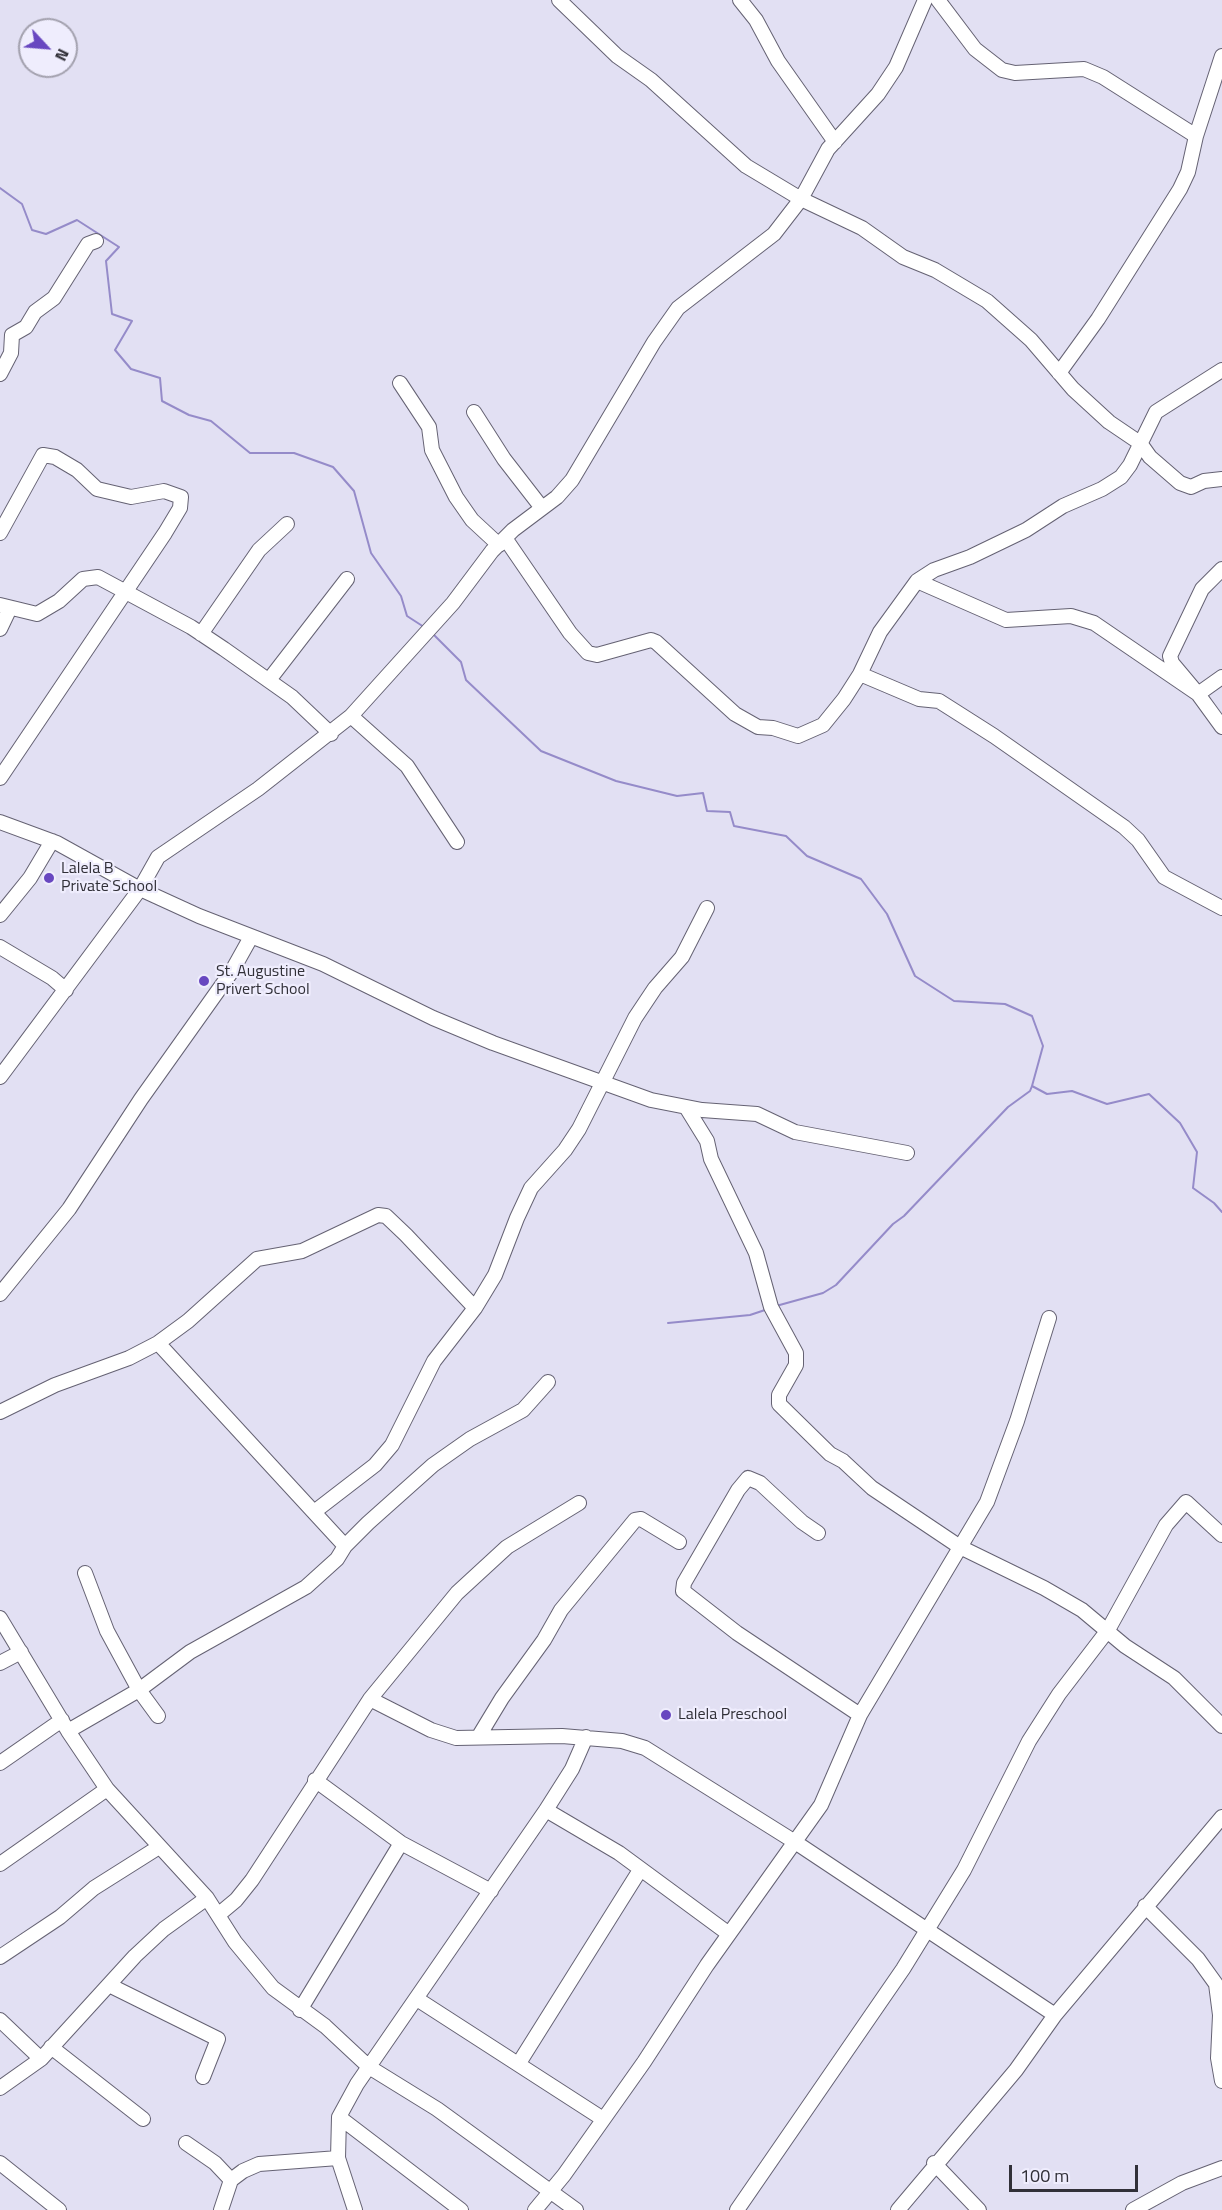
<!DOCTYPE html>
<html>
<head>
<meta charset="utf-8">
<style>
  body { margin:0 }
  #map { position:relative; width:1222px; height:2210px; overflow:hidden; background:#e2e0f3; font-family:"Titillium Web",sans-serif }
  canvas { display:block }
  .north { position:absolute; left:18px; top:18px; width:60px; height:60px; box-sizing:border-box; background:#efedfd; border:2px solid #a3a1ae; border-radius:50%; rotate:116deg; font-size:16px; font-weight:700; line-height:24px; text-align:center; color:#313038 }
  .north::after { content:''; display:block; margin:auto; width:21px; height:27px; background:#6847c0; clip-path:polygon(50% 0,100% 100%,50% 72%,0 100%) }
  .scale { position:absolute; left:1009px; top:2165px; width:129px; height:27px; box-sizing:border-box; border:3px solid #313038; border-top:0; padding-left:8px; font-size:18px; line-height:21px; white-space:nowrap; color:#313038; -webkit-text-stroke:4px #efedfd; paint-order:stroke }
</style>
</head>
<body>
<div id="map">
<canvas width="1222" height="2210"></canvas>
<div class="north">N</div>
<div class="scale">100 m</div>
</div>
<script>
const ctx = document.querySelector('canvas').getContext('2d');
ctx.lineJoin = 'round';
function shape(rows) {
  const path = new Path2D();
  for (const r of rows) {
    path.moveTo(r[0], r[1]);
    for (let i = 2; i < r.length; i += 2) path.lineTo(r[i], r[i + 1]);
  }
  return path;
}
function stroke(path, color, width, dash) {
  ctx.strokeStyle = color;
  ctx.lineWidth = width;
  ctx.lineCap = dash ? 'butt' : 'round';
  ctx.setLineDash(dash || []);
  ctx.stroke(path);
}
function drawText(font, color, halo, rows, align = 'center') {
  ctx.font = font + ' "Titillium Web",sans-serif';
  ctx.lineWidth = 4.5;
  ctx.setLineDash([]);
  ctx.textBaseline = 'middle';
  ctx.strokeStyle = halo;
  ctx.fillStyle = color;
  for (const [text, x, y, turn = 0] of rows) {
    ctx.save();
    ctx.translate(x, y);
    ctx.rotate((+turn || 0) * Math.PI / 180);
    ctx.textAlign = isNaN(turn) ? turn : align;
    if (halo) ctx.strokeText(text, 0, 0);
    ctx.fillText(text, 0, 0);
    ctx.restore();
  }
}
stroke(shape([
  [0,188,22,204,32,230,46,234,77,220,119,247,106,261,112,314,132,321,115,350,131,369,160,378,162,401,189,415,211,421,250,453,294,453,333,467,354,491,371,553,401,596,407,616,424,627],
  [433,634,461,662,466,680,541,751,616,781,677,796,703,793,707,811,730,812,734,826,786,836,807,856,861,879,887,914,915,976,954,1001,1005,1004,1032,1016,1043,1046,1032,1086,1047,1094,1072,1091,1107,1104,1149,1094,1180,1123,1197,1152,1193,1188,1214,1203,1222,1212],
  [776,1306,823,1293,836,1285,893,1224,904,1216,1008,1107,1030,1091,1032,1086],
  [668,1323,750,1315,765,1310]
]), '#958bc9', 2);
const minor = shape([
  [559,0,617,56,651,80,746,166,801,199,862,228,903,257,935,270,987,301,1031,340,1073,389,1109,422,1140,443,1150,457,1180,483,1191,487,1204,481,1222,479],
  [740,0,756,20,778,61,835,142],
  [938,0,975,49,1002,70,1015,73,1084,69,1103,77,1196,136],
  [1059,373,1098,319,1180,189,1188,172,1196,136,1222,56],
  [0,374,11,353,12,335,26,327,35,312,54,298,88,244,96,241],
  [400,383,429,427,432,450,456,497,472,520,499,545],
  [474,412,504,459,542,508],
  [0,533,43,455,55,457,77,470,97,489,131,497,164,491,181,497,180,508,165,533,0,778],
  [505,538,570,633,588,653,597,655,651,640,656,642,735,714,758,727,773,728,798,736,823,725,844,699,860,674,880,632,917,581,934,570,970,557,1026,530,1063,506,1102,489,1121,477,1130,465,1156,412,1222,370],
  [1222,569,1202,589,1170,656,1172,663,1198,694,1222,677],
  [917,581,1006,620,1071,616,1094,623,1198,694,1222,727],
  [0,605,37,614,59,601,83,579,98,577,191,627,224,649,292,697,331,734],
  [0,629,10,608],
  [201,634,259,550,287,524],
  [860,674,919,699,939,701,994,736,1124,827,1138,840,1164,877,1222,908],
  [269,680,347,579],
  [351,716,407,766,457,842],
  [0,822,57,843,140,889,199,916,323,964,433,1018,493,1043,651,1100,702,1110,757,1114,795,1132,907,1153],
  [0,915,30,878,52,841],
  [0,947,52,978,66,990],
  [0,1077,140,889,158,857,258,789,351,716,453,603,492,551,513,530,557,497,572,480,654,342,678,308,774,234,801,199,828,149,878,94,896,67,925,0],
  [686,1107,707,1141,711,1159,756,1253,771,1307,796,1353,796,1365,779,1395,779,1404,830,1454,843,1461,872,1488,960,1547,1044,1588,1082,1610,1125,1646,1174,1678,1222,1726],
  [0,1294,69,1209,141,1099,232,971,251,937],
  [158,1343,345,1546],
  [0,1412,55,1385,129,1358,158,1343,188,1321,257,1259,302,1251,378,1215,386,1216,406,1235,475,1308],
  [314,1512,375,1465,392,1445,434,1361,475,1308,495,1275,517,1218,531,1188,565,1150,579,1129,635,1018,655,988,682,957,707,908],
  [818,1533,802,1522,760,1483,748,1478,738,1490,684,1583,683,1591,737,1633,860,1715],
  [85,1573,107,1631,139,1690,158,1716],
  [0,1618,68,1731,107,1789,207,1898,235,1942,273,1988,325,2026,369,2067,437,2109,576,2210],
  [0,1663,21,1652],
  [370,1699,431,1730,456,1738,562,1736,622,1741,645,1748,795,1842,1055,2015],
  [68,1731,139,1690,190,1652,306,1587,337,1559,345,1546,368,1523,433,1465,470,1439,523,1410,548,1382],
  [479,1736,502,1698,544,1640,561,1610,635,1520,641,1519,679,1542],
  [0,1763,62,1720],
  [315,1780,401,1843,491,1891],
  [546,1810,619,1853,729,1934],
  [0,1864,107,1789],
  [1145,1906,1198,1959,1216,1984,1220,2015,1218,2058,1222,2081],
  [218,1915,236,1900,252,1880,370,1699,457,1593,507,1547,579,1503],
  [0,1957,60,1917,94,1888,159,1847],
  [109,1985,218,2039,203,2077],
  [417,1999,603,2119],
  [300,2010,401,1843],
  [0,2020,41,2059],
  [51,2047,143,2119],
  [519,2063,640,1870],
  [0,2088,41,2059,135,1956,164,1929,207,1898],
  [339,2117,338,2158,355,2210],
  [186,2143,215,2163,231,2180],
  [0,2163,59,2210],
  [934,2163,979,2210],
  [221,2210,231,2180,243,2171,259,2164,338,2158],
  [461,2210,339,2117,357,2084,546,1810,572,1769,586,1737],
  [535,2210,564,2175,644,2062,707,1965,821,1805,860,1715,987,1502,1017,1421,1049,1318],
  [737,2210,903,1969,964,1870,1029,1741,1059,1694,1108,1630,1166,1525,1186,1502,1222,1535],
  [898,2210,1016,2070,1055,2015,1222,1817],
  [1133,2210,1182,2183,1222,2168]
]);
stroke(minor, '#656273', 16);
stroke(minor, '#fff', 14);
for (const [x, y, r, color] of [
  [49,878,6,"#6847c0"],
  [204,981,6,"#6847c0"],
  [666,1715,6,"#6847c0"]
]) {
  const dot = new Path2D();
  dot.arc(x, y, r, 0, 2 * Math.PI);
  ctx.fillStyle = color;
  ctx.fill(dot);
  stroke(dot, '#efedfd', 2);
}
drawText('16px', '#313038', '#efedfd', [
  ["Lalela B",61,869],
  ["Private School",61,887],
  ["St. Augustine",216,972],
  ["Privert School",216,990],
  ["Lalela Preschool",678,1715]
], 'left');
</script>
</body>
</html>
